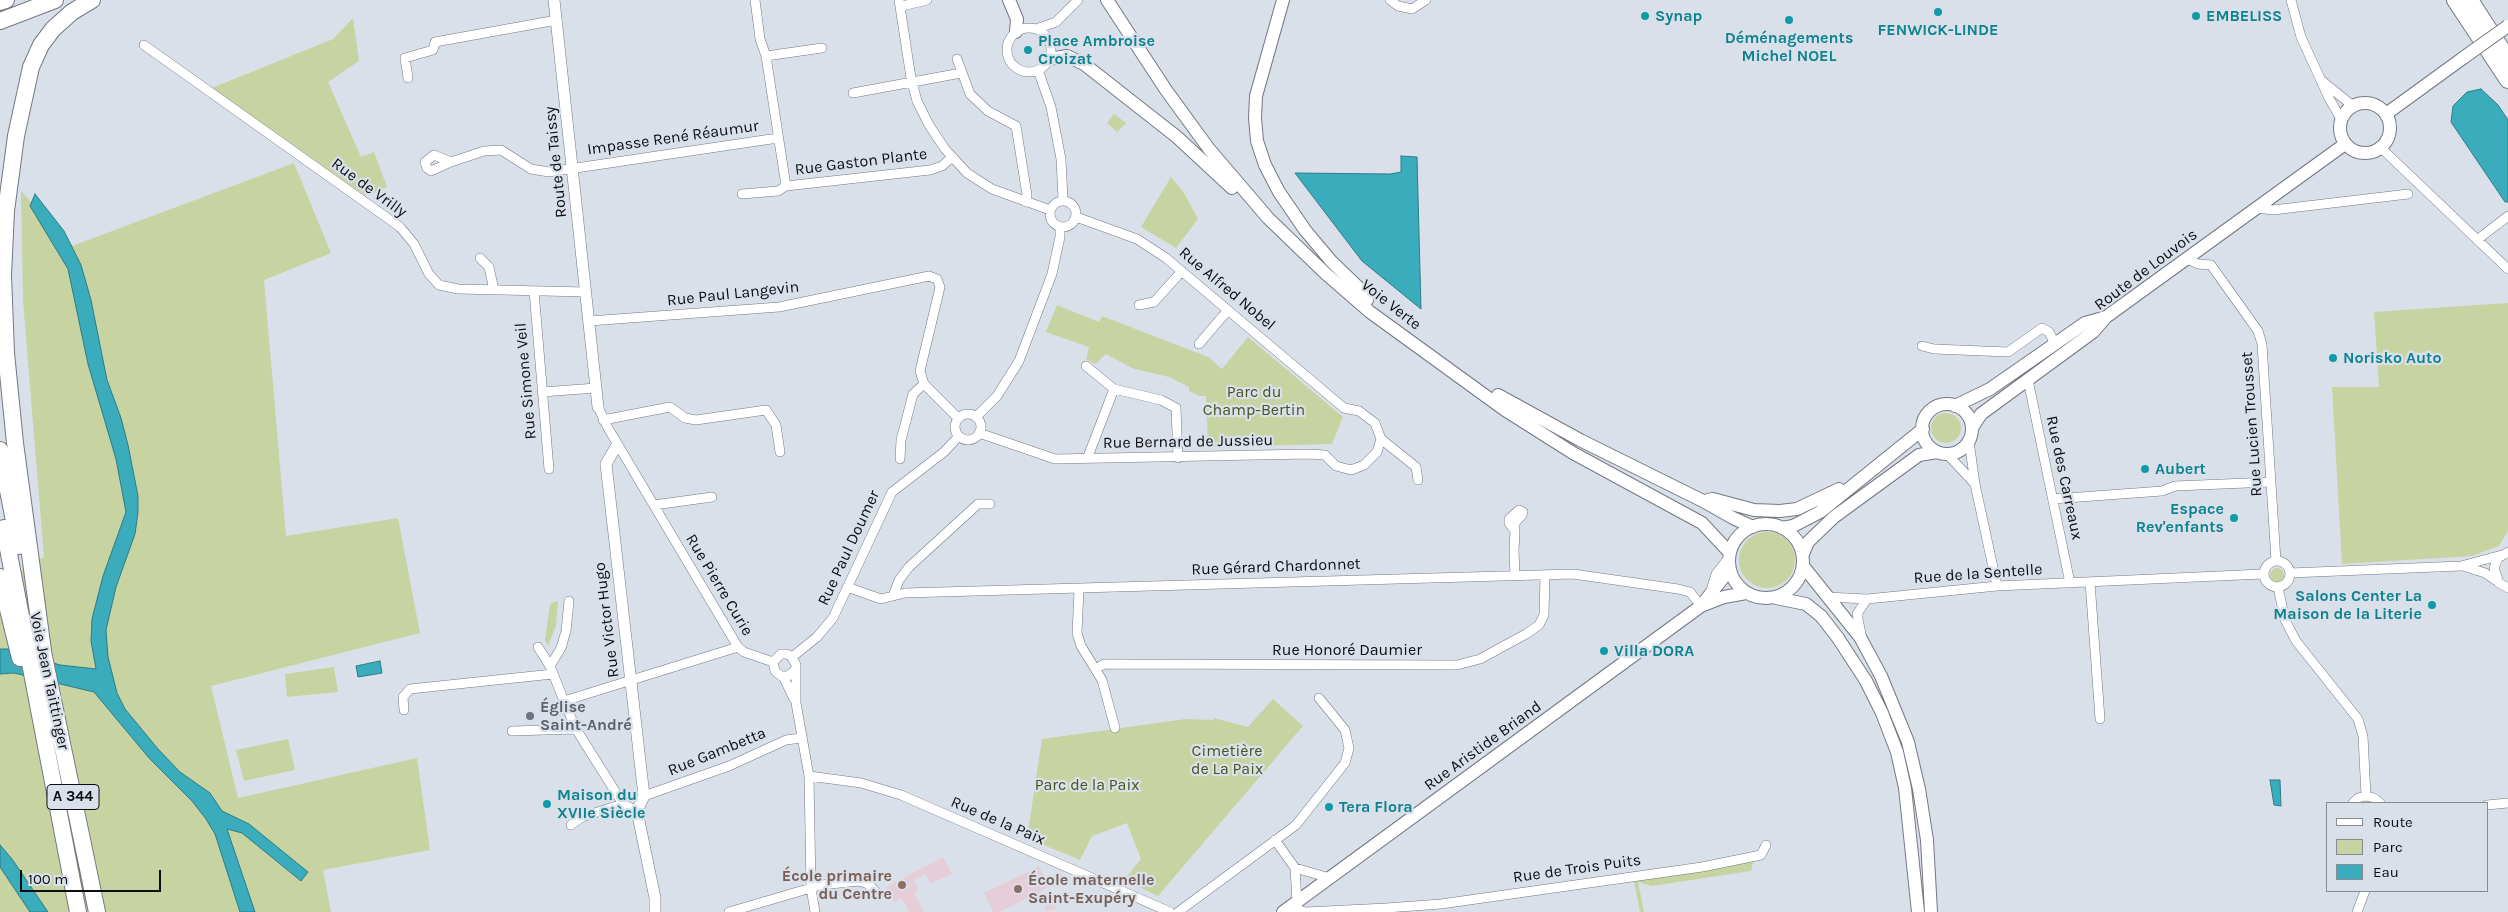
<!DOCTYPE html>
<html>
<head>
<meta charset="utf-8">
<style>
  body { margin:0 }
  #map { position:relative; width:2508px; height:912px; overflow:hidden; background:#dae0ea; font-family:Karla,sans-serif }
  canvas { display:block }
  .legend { position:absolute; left:2326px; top:802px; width:162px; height:90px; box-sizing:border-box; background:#dae0ea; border:1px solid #878c93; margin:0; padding:6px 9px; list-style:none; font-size:15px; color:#0b0d11 }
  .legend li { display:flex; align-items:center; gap:10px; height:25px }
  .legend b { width:25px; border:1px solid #878c93 }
  .scale { position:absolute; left:20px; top:870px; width:141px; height:22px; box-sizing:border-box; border:2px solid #0b0d11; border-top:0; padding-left:6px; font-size:15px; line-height:18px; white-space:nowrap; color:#0b0d11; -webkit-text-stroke:4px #dae0ea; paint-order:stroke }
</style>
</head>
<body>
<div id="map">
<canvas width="2508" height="912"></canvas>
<ul class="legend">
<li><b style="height:6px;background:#fff"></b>Route</li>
<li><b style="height:14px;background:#c7d3a1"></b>Parc</li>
<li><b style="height:14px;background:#3aacbb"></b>Eau</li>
</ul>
<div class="scale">100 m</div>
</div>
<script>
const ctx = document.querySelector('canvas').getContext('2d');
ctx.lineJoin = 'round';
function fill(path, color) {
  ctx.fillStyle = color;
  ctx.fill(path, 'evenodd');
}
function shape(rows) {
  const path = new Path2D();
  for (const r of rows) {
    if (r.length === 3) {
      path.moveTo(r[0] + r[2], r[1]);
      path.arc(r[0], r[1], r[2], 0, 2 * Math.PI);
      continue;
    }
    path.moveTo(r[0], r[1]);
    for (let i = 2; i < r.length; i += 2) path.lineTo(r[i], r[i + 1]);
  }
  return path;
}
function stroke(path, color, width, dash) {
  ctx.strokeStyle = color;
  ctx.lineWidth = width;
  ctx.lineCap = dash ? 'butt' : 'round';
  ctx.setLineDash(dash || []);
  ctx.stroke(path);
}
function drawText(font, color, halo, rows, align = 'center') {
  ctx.font = font + ' Karla,sans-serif';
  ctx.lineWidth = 4.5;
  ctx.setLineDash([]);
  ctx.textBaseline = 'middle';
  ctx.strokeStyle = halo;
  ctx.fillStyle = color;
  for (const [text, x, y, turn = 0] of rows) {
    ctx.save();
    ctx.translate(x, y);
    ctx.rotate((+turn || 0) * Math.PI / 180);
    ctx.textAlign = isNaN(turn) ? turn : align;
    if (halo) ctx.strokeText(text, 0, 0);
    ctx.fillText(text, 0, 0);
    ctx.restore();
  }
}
fill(shape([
  [943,857,952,874,930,884,926,874,914,880,918,890,914,893,924,912,909,912,902,898,894,902,886,887],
  [1039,866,1050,886,1039,892,1042,898,1049,895,1056,908,1047,912,1041,899,1038,900,1035,894,999,912,993,912,984,893]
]), '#e6ced8');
fill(shape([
  [353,18,359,61,328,82,361,157,374,152,387,187,366,196,212,88,333,39],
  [1114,114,1126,123,1117,132,1107,123],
  [294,163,331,253,264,280,286,536,398,518,420,633,211,686,238,798,417,758,430,850,323,870,331,912,0,912,0,583,44,557,23,301,21,191,72,246],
  [1171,177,1184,193,1198,219,1176,248,1141,227],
  [2508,303,2508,531,2499,546,2472,556,2342,564,2332,387,2379,387,2374,312],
  [1057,305,1099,322,1102,316,1208,357,1222,369,1248,337,1343,417,1332,444,1208,447,1206,396,1199,396,1189,391,1189,387,1169,377,1134,369,1106,354,1095,364,1086,359,1089,347,1046,332],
  [1946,428,15],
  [1767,560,28],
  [2277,575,7],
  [558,601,556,626,548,646,545,641,550,604],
  [334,667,338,692,287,697,285,674],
  [1273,699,1303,726,1158,896,1124,880,1141,859,1127,823,1092,836,1080,860,1027,838,1042,739,1186,719,1213,720,1214,718,1248,727],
  [288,739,295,770,244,781,236,750],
  [1754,859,1751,871,1652,886,1638,882,1644,912,1640,912,1634,881]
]), '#c7d3a1');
const water = shape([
  [2481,89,2498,105,2508,120,2508,202,2505,202,2451,122,2453,106,2467,92,2481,89],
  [1401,156,1417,157,1421,309,1362,261,1295,173,1390,174,1401,172,1401,156],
  [35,194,64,231,81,265,91,300,107,380,121,418,128,445,138,496,138,512,135,534,116,587,106,630,108,657,117,693,125,709,158,749,180,772,210,793,222,811,249,824,308,872,301,881,242,833,227,829,255,912,240,912,215,834,206,819,192,801,149,758,94,692,14,673,0,674,0,649,9,649,60,665,96,669,91,641,92,619,103,576,126,512,116,459,88,364,68,269,30,206,35,194],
  [380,661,382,673,358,677,356,666,380,661],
  [2270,780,2280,780,2281,806,2274,805,2270,780],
  [0,845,12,859,48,912,30,912,0,867,0,845]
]);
fill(water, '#3aacbb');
stroke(water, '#2c7c88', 1);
const minor = shape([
  [755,0,760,39,766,56,786,186],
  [899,0,911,78,917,101,929,125,945,149,967,173,992,189,1050,210],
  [1390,0,1398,6,1412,9,1426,0],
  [2291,0,2301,37,2329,98,2341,119],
  [902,6,927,0],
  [1029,50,22],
  [1036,29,1056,22,1078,0],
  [144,45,400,227,414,244,429,274,439,285,458,289,586,292],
  [766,56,822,48],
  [957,59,970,94,988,111,1016,126,1027,195,1026,202],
  [1038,70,1051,107,1061,159,1063,200],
  [408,78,405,58,433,50,435,42,557,20],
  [2322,81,2353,106],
  [853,93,961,73],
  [2381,148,2508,269],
  [434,155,451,162,431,171,427,168,425,162,434,155],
  [451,162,484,151,501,150,531,169,549,172,778,138],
  [742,194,778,191,786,186,930,170,942,166,952,157],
  [1063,214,13],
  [2256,208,2273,210,2408,194],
  [1076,217,1137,239,1166,258,1344,408,1359,411,1375,423,1381,439,1416,467,1418,480],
  [2477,240,2508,216],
  [480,258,489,267,494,290],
  [2187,259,2198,264,2211,265,2258,331,2262,344,2276,561],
  [534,291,549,469],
  [1139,305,1154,302,1182,271],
  [589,321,779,307,929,276,937,279,940,287,920,371,924,384,958,418],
  [1199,344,1228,310],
  [1922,346,1934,349,2008,352,2042,328,2049,332,2055,344],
  [1086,366,1114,389,1161,400,1176,408,1178,458],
  [2028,380,2070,583],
  [542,392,596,388],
  [598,407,608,428,738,647,744,652,773,662],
  [968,427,13],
  [976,417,997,396,1019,361,1052,274,1060,237,1060,227],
  [603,420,670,407,685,418,696,420,766,410,776,425,780,452],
  [979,433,1055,459,1308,454,1325,455,1336,466,1351,470,1364,465,1377,452,1381,439],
  [1969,441,1975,484,1997,586],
  [1947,454,1975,484],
  [900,459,901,440,913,394,924,384],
  [1087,459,1114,389],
  [2053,499,2162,491,2175,486,2271,482],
  [654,505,712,497],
  [1515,531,1509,523,1509,519,1519,510,1523,512,1522,515,1514,524,1515,531,1514,551,1515,575],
  [2508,552,2498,558,2494,568,2499,583,2508,588],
  [2277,574,13],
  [2463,566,2485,573,2497,581],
  [2290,573,2461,566,2502,555],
  [2090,582,2100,719],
  [847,587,881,599,905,593,1573,574,1678,589,1690,592,1701,606],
  [2278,587,2285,620,2296,641,2358,719,2363,736,2366,796],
  [1079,590,1077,633,1081,646,1102,680,1115,728],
  [1711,590,1716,574,1730,556],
  [893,596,899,580,909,567,978,504,990,504],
  [1827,597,1867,599,1997,586,2263,574],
  [1861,634,1857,614,1867,599],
  [538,647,550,666,564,701],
  [792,657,817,637,833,618,892,492,944,452,959,436],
  [550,666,561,648,566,631,569,601],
  [1096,669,1104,664,1457,665,1480,659,1526,634,1539,625,1544,615,1545,575],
  [795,670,788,676,781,676,775,671,773,662,781,654,787,654,792,657,796,665,796,703,809,776,811,888,815,912],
  [783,676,794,699],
  [404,710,403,697,410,689,553,674],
  [512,731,576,729],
  [809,776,861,783,901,795,1170,912],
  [644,796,729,766,786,740,801,738],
  [2353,803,2358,798,2366,796,2374,798,2380,803],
  [2487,805,2508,803],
  [637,811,623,804,576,729,564,701,738,647],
  [571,825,582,817,623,804],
  [1275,840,1295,868,1297,902],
  [1295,868,1330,878],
  [1289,907,1306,912,1386,908,1389,912],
  [1386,908,1441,904,1702,867,1761,855,1766,845],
  [729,912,821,885,859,881,868,884,877,893],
  [1178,912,1296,825,1345,763,1349,748,1345,730,1319,698],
  [2357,912,2365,891]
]);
const tertiary = shape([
  [554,0,598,407],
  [617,445,606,464,644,796,637,811,655,898,655,912]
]);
const secondary = shape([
  [1009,0,1017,19,1016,32],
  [1107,0,1166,90,1209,149,1268,218,1325,273,1370,312,1505,410,1573,453,1702,523,1730,553],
  [1283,0,1256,96,1255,118,1257,141,1265,165,1279,192,1305,230,1331,261,1359,288,1367,300],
  [1049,59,1067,56,1084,64,1177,137,1232,188],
  [2365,128,25],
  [2386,114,2463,58],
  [1498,395,1580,440,1703,501,1733,518,1753,527],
  [1947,429,25],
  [1955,406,1990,389,2085,323,2106,317],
  [1972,428,1981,414,2093,332,2106,317,2345,144],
  [1708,500,1713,499,1754,510,1780,511,1797,509,1839,489],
  [1766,561,37],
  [1782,528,1793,526,1820,512,1923,429],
  [1803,554,1808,542,1834,517,1919,455,1937,452],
  [1803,566,1860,637,1881,676,1908,742,1919,789,1927,840,1931,912],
  [1776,598,1806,604,1821,616,1838,638,1866,681,1882,713,1897,752,1905,788,1918,912],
  [1701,606,1730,569],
  [1283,912,1701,606,1724,597,1746,593]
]);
const motorway = shape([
  [2455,0,2508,80],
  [2470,0,2508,59],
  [0,2,6,0],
  [0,21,55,0],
  [0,450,19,546],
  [4,528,78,912],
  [0,577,20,658],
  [42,647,97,912],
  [44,658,15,443,6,353,3,275,6,211,16,136,31,67,41,45,53,29,72,12,92,0]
]);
stroke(minor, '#737882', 10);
stroke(tertiary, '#737882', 12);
stroke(secondary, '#737882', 14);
stroke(motorway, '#737882', 18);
stroke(minor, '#fff', 9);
stroke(tertiary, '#fff', 11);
stroke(secondary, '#fff', 12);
stroke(motorway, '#fff', 16);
const secondaryBridge = shape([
  [2463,58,2508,26]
]);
stroke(secondaryBridge, '#737882', 14, []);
stroke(secondaryBridge, '#fff', 12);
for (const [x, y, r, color] of [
  [1938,12,5,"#0f9aa8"],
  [1645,16,5,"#0f9aa8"],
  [2196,16,5,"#0f9aa8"],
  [1789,20,5,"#0f9aa8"],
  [1028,50,5,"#0f9aa8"],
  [2333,358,5,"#0f9aa8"],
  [2145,469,5,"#0f9aa8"],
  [2234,518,5,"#0f9aa8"],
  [2432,605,5,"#0f9aa8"],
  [1604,651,5,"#0f9aa8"],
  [530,716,5,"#6b7280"],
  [547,804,5,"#0f9aa8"],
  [1329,807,5,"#0f9aa8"],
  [902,885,5,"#8d6e63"],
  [1018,889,5,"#8d6e63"]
]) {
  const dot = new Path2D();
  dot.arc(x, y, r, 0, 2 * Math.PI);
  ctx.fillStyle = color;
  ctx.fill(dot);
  stroke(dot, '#dae0ea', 2);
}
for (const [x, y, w] of [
  [73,797,52]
]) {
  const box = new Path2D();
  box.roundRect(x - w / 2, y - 12.5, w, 25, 4);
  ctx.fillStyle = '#dae0ea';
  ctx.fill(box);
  stroke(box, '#0b0d11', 1);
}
drawText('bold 15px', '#0b0d11', null, [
  ["A 344",73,797]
]);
drawText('bold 16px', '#0d838f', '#dae0ea', [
  ["Synap",1655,16],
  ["EMBELISS",2206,16],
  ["FENWICK-LINDE",1938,30,"center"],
  ["Déménagements",1789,38,"center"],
  ["Michel NOEL",1789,56,"center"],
  ["Place Ambroise",1038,41],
  ["Croizat",1038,59],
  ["Norisko Auto",2343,358],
  ["Aubert",2155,469],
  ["Espace",2224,509,"right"],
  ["Rev'enfants",2224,527,"right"],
  ["Salons Center La",2422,596,"right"],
  ["Maison de la Literie",2422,614,"right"],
  ["Villa DORA",1614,651],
  ["Maison du",557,795],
  ["XVIIe Siècle",557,813],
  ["Tera Flora",1339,807]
], 'left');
drawText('16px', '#0b0d11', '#dae0ea', [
  ["Impasse René Réaumur",673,138,-8],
  ["Route de Taissy",556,162,-96],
  ["Rue Gaston Plante",861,162,-7],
  ["Rue de Vrilly",369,188,36],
  ["Route de Louvois",2146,270,-37],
  ["Rue Alfred Nobel",1227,289,40],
  ["Rue Paul Langevin",733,294,-6],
  ["Voie Verte",1391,305,38],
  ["Rue Simone Veil",526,381,-95],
  ["Rue Lucien Trousset",2252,424,-94],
  ["Rue Bernard de Jussieu",1188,442,-1],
  ["Rue des Carreaux",2064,478,78],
  ["Rue Paul Doumer",849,548,-65],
  ["Rue Gérard Chardonnet",1276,567,-2],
  ["Rue de la Sentelle",1978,574,-4],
  ["Rue Pierre Curie",719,585,59],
  ["Rue Victor Hugo",607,620,-97],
  ["Rue Honoré Daumier",1347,650],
  ["Voie Jean Taittinger",49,681,78],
  ["Rue Aristide Briand",1483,746,-36],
  ["Rue Gambetta",717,752,-22],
  ["Rue de la Paix",998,821,23],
  ["Rue de Trois Puits",1577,869,-8]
]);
drawText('16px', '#4a541e', '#dae0ea', [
  ["Parc du",1254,392],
  ["Champ-Bertin",1254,410],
  ["Cimetière",1227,751],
  ["de La Paix",1227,769],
  ["Parc de la Paix",1087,785]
]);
drawText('bold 16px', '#5b616d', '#dae0ea', [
  ["Église",540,707],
  ["Saint-André",540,725]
], 'left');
drawText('bold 16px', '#785e54', '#dae0ea', [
  ["École primaire",892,876],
  ["du Centre",892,894],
  ["École maternelle",1028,880,"left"],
  ["Saint-Exupéry",1028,898,"left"]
], 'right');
</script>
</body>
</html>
